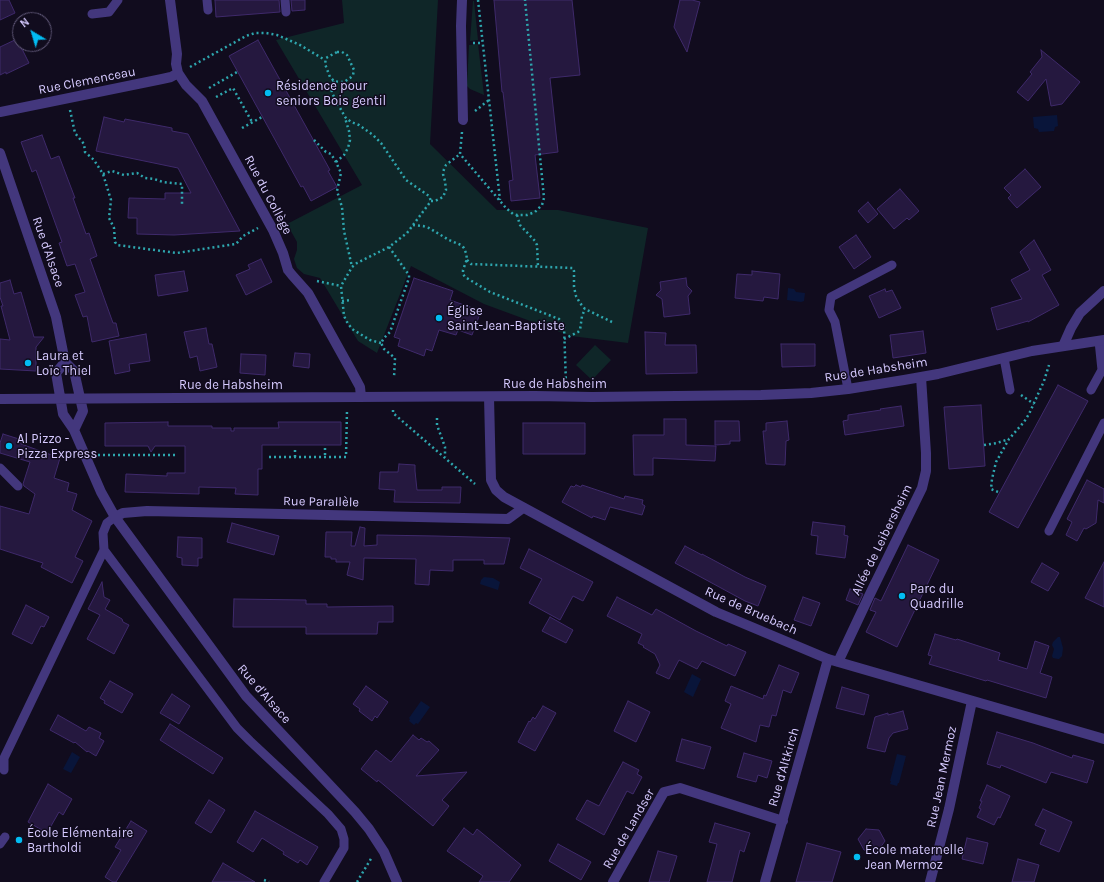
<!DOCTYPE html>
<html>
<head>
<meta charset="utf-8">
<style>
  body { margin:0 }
  #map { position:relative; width:1104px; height:882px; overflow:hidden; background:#110c1e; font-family:Karla,sans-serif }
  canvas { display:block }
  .north { position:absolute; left:12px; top:12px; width:40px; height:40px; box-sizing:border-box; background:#110c1e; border:1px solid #605878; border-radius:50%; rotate:322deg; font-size:11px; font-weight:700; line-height:16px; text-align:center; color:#d6caff }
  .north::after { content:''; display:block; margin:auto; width:14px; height:18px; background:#02bcf2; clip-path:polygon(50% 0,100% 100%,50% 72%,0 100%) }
</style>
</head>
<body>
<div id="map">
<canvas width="1104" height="882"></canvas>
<div class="north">N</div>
</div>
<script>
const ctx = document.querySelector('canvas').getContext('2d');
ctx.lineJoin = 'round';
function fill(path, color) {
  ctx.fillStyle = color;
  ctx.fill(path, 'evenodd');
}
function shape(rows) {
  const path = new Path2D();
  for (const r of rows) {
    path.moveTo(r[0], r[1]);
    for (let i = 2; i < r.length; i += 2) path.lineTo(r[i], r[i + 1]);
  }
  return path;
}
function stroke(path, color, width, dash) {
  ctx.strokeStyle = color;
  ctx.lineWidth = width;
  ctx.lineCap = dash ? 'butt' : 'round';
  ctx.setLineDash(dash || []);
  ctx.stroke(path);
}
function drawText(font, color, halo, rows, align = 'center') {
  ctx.font = font + ' Karla,sans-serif';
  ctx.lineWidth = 3;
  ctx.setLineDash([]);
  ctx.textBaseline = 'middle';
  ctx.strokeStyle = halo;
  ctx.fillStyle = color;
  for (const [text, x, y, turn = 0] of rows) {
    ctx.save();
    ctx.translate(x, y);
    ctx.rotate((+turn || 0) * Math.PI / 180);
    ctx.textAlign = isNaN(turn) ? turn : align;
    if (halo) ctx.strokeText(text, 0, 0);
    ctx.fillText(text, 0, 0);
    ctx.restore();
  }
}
fill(shape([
  [342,0,438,0,430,144,497,210,558,210,648,228,628,343,571,336,484,304,411,266,377,353,358,341,320,278,304,274,297,268,294,259,297,250,297,242,287,224,362,185,276,40,344,23],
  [473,1,474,1,478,40,470,41],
  [478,44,484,95,470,89,467,86,467,84,469,45],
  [595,345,611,360,592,380,576,365]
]), '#0f2628');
fill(shape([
  [1057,115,1058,126,1055,127,1054,131,1039,132,1038,129,1034,128,1033,117],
  [788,288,794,289,796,292,805,293,804,301,801,302,787,300],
  [484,577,493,578,500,582,498,590,480,584,481,580],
  [1058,637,1060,637,1063,648,1062,656,1059,659,1058,659,1053,658,1052,656,1054,649,1052,645,1053,642],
  [692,674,701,679,693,697,684,692],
  [421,701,430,707,418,724,416,723,414,725,409,721,410,719,409,718],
  [72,752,80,757,71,773,63,769],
  [897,754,906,756,899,783,898,783,897,786,890,784,891,781,890,781]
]), '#09153a');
const building = shape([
  [0,0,9,0,15,13,0,20,0,0],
  [215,0,279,0,280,12,216,17,215,0],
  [291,0,305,0,305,10,292,11,291,0],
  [494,0,572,0,580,75,550,78,558,152,535,155,540,198,511,201,509,181,513,180,503,92,502,92,494,0],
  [680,0,692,0,700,2,687,52,674,27,680,0],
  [17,39,29,63,6,74,6,72,0,75,0,47,17,39],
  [258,40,330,170,328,171,337,187,311,201,303,186,301,187,229,56,258,40],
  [1041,50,1080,82,1062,104,1051,106,1046,79,1028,101,1017,92,1032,74,1030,72,1042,57,1041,50],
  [104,117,124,122,125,119,172,128,172,131,188,134,240,231,174,235,137,234,137,218,128,218,129,198,165,199,165,193,191,193,178,168,96,151,104,117],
  [42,135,51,159,59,156,75,198,73,198,86,234,89,233,97,256,90,259,113,323,116,323,119,336,92,342,87,316,83,317,75,295,85,292,75,264,67,266,59,243,62,242,36,170,32,172,21,142,42,135],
  [1025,169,1041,187,1017,208,1008,198,1011,195,1004,188,1025,169],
  [900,189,919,211,909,220,907,218,894,229,877,209,900,189],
  [868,202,878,214,868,223,858,211,868,202],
  [856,235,871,257,854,269,839,247,856,235],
  [1034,240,1051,270,1042,275,1059,305,1028,322,1028,321,997,330,991,308,1022,299,1011,280,1030,270,1020,252,1034,240],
  [261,259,272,282,246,295,236,275,250,269,248,265,261,259],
  [184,271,188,291,158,296,155,275,184,271],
  [752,271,780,274,778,299,764,297,763,301,735,298,737,274,752,275,752,271],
  [414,278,453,291,450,300,481,311,472,335,458,330,456,335,439,330,432,351,426,349,424,356,398,346,400,339,394,337,414,278],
  [686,278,687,286,692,291,688,296,690,314,664,317,662,299,656,295,661,290,660,282,686,278],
  [10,280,14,294,21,292,34,337,44,337,36,347,36,371,0,369,0,339,10,340,1,306,3,306,0,297,0,283,10,280],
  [885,289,886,292,892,290,901,308,879,318,869,296,885,289],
  [206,328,209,344,212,344,217,367,200,371,197,356,190,358,184,332,206,328],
  [923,331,926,353,893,358,890,335,923,331],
  [645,332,666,333,665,345,696,345,697,373,646,374,645,332],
  [146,334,150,361,129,364,130,371,115,374,109,341,146,334],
  [781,344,815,344,815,366,782,367,781,344],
  [295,353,310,354,309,368,293,366,295,353],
  [241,354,266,355,265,375,240,373,241,354],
  [1058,385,1088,401,1018,528,989,512,1058,385],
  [981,405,985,466,949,469,944,407,981,405],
  [901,406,904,426,845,435,843,421,848,420,848,415,881,410,880,409,901,406],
  [664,419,686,419,686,445,716,446,715,461,653,458,653,475,634,475,633,435,664,435,664,419],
  [715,421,739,421,740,441,730,441,730,444,715,445,715,421],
  [787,421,789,440,786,441,785,465,766,464,763,431,766,431,766,423,787,421],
  [168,422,168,426,212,426,212,428,231,428,231,431,234,431,234,428,279,428,278,422,341,422,341,445,262,445,262,469,258,469,258,495,235,494,236,488,199,487,199,494,125,492,126,474,167,476,167,473,185,473,185,446,155,446,151,452,148,446,105,446,105,423,168,422],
  [523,423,585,423,585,454,523,454,523,423],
  [3,434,22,440,21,444,60,458,54,478,69,483,67,491,77,494,72,510,92,521,75,557,83,561,72,583,41,567,43,563,0,549,0,506,29,514,35,494,24,486,23,484,30,462,0,453,0,443,3,434],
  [399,464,415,465,415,471,417,490,442,490,442,487,461,487,460,503,394,502,395,490,379,489,380,472,398,472,399,464],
  [1087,480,1104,489,1104,503,1098,500,1096,523,1086,529,1084,528,1077,541,1066,535,1072,522,1067,519,1087,480],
  [576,485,581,487,582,485,624,499,625,496,643,500,642,504,645,506,642,515,610,507,605,520,593,516,592,518,562,502,571,486,574,487,576,485],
  [813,522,845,526,844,535,848,536,845,558,816,554,818,536,811,535,813,522],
  [232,523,279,536,274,555,227,542,232,523],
  [360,527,365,528,364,546,377,545,377,535,436,536,510,538,504,564,484,564,484,560,453,560,453,571,430,570,429,585,415,584,416,559,364,558,363,580,347,575,350,562,336,562,336,559,331,559,331,557,325,557,326,532,352,532,351,546,355,546,360,527],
  [178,537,202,538,202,558,198,558,198,566,182,565,182,558,177,557,178,537],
  [908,545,939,560,897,647,866,632,876,612,870,610,875,598,881,601,908,545],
  [685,546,702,555,702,554,745,577,766,586,758,606,745,601,675,563,685,546],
  [529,549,593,582,583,601,573,596,560,620,529,603,542,579,520,568,529,549],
  [1104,562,1104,607,1085,598,1104,562],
  [1042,563,1059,573,1048,591,1031,582,1042,563],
  [102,582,104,597,110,600,105,609,122,619,123,622,129,625,114,654,87,639,100,615,88,609,102,582],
  [850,589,863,594,858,605,846,600,850,589],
  [617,597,652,615,656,609,696,631,727,646,728,644,746,652,735,676,702,661,697,669,679,660,669,679,656,673,660,665,655,654,643,647,644,646,638,643,642,634,607,616,617,597],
  [803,597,820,603,811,626,794,620,803,597],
  [234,599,306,600,306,604,327,604,327,607,393,606,393,622,378,622,377,634,306,634,306,627,233,627,234,599],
  [26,605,49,617,44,627,41,626,32,644,12,634,26,605],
  [550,617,573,630,566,643,542,631,550,617],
  [935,634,956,640,957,639,1000,653,998,660,1027,669,1035,641,1049,646,1040,673,1052,677,1046,698,987,680,986,681,929,664,932,656,928,655,935,634],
  [779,665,799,673,791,693,783,690,776,716,772,715,769,727,760,725,756,742,721,728,731,704,725,701,731,686,763,699,764,695,766,696,779,665],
  [110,681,133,694,122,713,104,703,105,701,100,698,110,681],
  [366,686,388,702,377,718,375,716,372,721,359,711,360,709,353,704,366,686],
  [842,687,869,695,864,715,836,708,842,687],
  [172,694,190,706,179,724,160,713,172,694],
  [628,701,650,712,636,742,614,731,628,701],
  [543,706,556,713,535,751,518,742,529,721,530,722,533,717,535,719,543,706],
  [903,711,908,729,893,733,889,738,885,752,867,748,875,717,888,713,888,715,903,711],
  [58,715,86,731,89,727,101,733,99,738,104,741,96,756,88,751,87,752,75,742,74,743,50,730,58,715],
  [170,724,223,758,213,774,160,740,170,724],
  [997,732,1033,743,1072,758,1073,755,1094,761,1087,783,1051,772,1046,783,1001,765,1000,768,987,764,997,732],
  [413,735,419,740,421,738,427,742,429,741,439,750,416,776,467,772,442,800,449,806,433,826,378,780,377,782,361,769,376,750,391,762,413,735],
  [682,739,711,747,704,769,676,761,682,739],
  [744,753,772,761,767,778,758,775,756,782,737,777,744,753],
  [623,762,639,770,637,774,642,777,633,794,627,791,604,835,576,819,587,800,599,806,623,762],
  [48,784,72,799,63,815,59,812,47,833,28,822,48,784],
  [987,785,1010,796,1000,818,998,817,994,825,977,817,981,809,979,808,982,801,980,801,987,785],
  [209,800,225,810,211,833,195,823,209,800],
  [1043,809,1072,822,1059,852,1040,844,1046,830,1035,825,1043,809],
  [255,811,318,847,307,865,300,860,298,863,283,854,284,852,262,838,253,852,237,842,255,811],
  [131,821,147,831,116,882,113,882,105,877,121,850,115,847,131,821],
  [715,823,750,833,744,852,740,850,732,882,707,882,717,844,709,842,715,823],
  [464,828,473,835,477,829,521,865,509,882,479,882,483,876,447,851,464,828],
  [866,829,879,830,885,841,877,852,864,850,858,839,866,829],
  [967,838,988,843,983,864,962,859,967,838],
  [807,843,841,852,832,882,796,882,807,843],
  [558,844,591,862,581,880,549,861,558,844],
  [658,851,677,856,669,882,649,882,658,851],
  [1018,859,1039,865,1034,882,1012,882,1018,859],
  [223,863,255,882,212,882,223,863]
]);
fill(building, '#25183f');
stroke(building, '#3f2a6b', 1);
stroke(shape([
  [478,0,500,200],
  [473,43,483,43],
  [337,52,342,52,347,55,354,70,353,75,350,78,344,82,339,82,334,81,330,77,325,64,326,58,337,52],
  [190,67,246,36,255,33,266,33,277,35,300,45,325,60],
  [334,81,331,86,332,93,345,117,351,122,359,125,373,135,381,143,406,180,429,196,431,201],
  [209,88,237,72],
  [216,97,233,88,252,122],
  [70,110,75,133,84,144,85,152,94,160,103,174,111,200,109,218,114,228,115,242,117,245,177,253,236,244,243,236,258,228],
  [475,111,489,100],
  [242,128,262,117],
  [462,132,460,154,506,208,513,214,517,215,527,215,535,212,542,205,544,198,525,0],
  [314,140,326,152,331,154,336,162,341,173,337,191,342,207,344,231,352,267],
  [336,162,344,155,348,148,350,140,349,131,345,118],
  [103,174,112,171,124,175,137,173,145,178,154,179,163,182,182,184,182,204],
  [431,201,435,201,443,197,446,190,445,181,443,174,444,169,446,165,460,154],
  [517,215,520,225,535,241,537,245,538,267],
  [413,225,423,226,429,228,449,240,461,245,464,248,466,253,467,259,463,270,463,274,465,277,490,292,559,319,564,326,566,384],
  [389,247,409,275,409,278,390,332,384,338,381,343,384,349,395,358,394,378],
  [467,260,471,264,573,268,574,271,574,287,576,296,580,303,585,309,612,322],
  [317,281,341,286],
  [342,301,351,300],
  [564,339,578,332,580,330,582,316,585,309],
  [381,343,370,340,352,329,347,322,344,316,341,286,352,267,357,263,389,247,407,233,431,201],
  [1021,395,1034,404],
  [393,410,393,413,475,484],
  [437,418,437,425,445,447,445,457],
  [984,445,997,443,1009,439],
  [325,448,325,457],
  [98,455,176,455],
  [269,457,346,457,347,410],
  [295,457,295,448],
  [998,492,991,489,992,479,996,462,1009,439,1024,422,1029,414,1044,381,1049,365],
  [264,880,269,882],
  [357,882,372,857]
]), '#2ea6ae', 2.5, [2, 3]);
stroke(shape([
  [207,0,208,10],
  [285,0,286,12],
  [92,14,109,12,118,0],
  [1004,358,1010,390],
  [848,389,835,322,829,310,831,297,892,265],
  [1091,390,1102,370,1099,341],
  [0,468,18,486],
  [115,517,107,523,103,533,104,550,237,728,250,741,328,814,341,829,344,839,344,848,324,882],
  [1049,531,1104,423],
  [4,770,4,758,104,550],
  [0,844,5,837]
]), '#43377d', 9);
stroke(shape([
  [170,0,177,54,176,64,178,73,186,85,202,101,273,230,283,253,288,270,292,275,308,293,353,374,360,387,361,397],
  [462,0,461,26,463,120],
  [0,112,162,79,171,77,178,73],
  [0,153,56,317,65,362,74,371,83,411,74,430],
  [1063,346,1071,328,1080,313,1104,291],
  [65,362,56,373,63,414,74,430,101,492,115,517,246,696,355,812,369,829,384,852,397,882],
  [489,397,491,480,496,490,504,497,716,612,828,659,1104,739],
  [0,399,535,396,592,397,761,395,811,393,848,389,904,380,938,374,1032,351,1104,340],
  [115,517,123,513,147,511,508,519,523,508],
  [838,662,871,592,922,488,926,471,926,453,921,377],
  [613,882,664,792,680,788,783,821],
  [765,882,828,659],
  [930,882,949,809,972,701]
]), '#43377d', 10);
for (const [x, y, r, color] of [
  [268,93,4,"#02bcf2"],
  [439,318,4,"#02bcf2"],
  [28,363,4,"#02bcf2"],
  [9,446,4,"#02bcf2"],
  [902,596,4,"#02bcf2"],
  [19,840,4,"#02bcf2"],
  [857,857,4,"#02bcf2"]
]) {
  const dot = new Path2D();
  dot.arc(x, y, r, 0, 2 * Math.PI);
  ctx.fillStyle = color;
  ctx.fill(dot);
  stroke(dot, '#110c1e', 1.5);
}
drawText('13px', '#d6caff', '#110c1e', [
  ["Rue Clemenceau",87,81,-11],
  ["Rue du Collège",268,195,62],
  ["Rue d'Alsace",48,252,71],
  ["Rue de Habsheim",876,370,-9],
  ["Rue de Habsheim",555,384],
  ["Rue de Habsheim",231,385],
  ["Rue Parallèle",321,502,1],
  ["Allée de Leibersheim",882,540,-64],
  ["Rue de Bruebach",751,611,24],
  ["Rue d'Alsace",264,694,49],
  ["Rue d'Altkirch",784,767,-74],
  ["Rue Jean Mermoz",942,777,-78],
  ["Rue de Landser",629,829,-60]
]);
drawText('13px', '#d6caff', '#110c1e', [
  ["Résidence pour",276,86],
  ["seniors Bois gentil",276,101],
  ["Église",447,311],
  ["Saint-Jean-Baptiste",447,326],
  ["Laura et",36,356],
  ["Loïc Thiel",36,371],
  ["Al Pizzo -",17,439],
  ["Pizza Express",17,454],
  ["Parc du",910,589],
  ["Quadrille",910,604],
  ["École Elémentaire",27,833],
  ["Bartholdi",27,848],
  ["École maternelle",865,850],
  ["Jean Mermoz",865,865]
], 'left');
</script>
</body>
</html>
